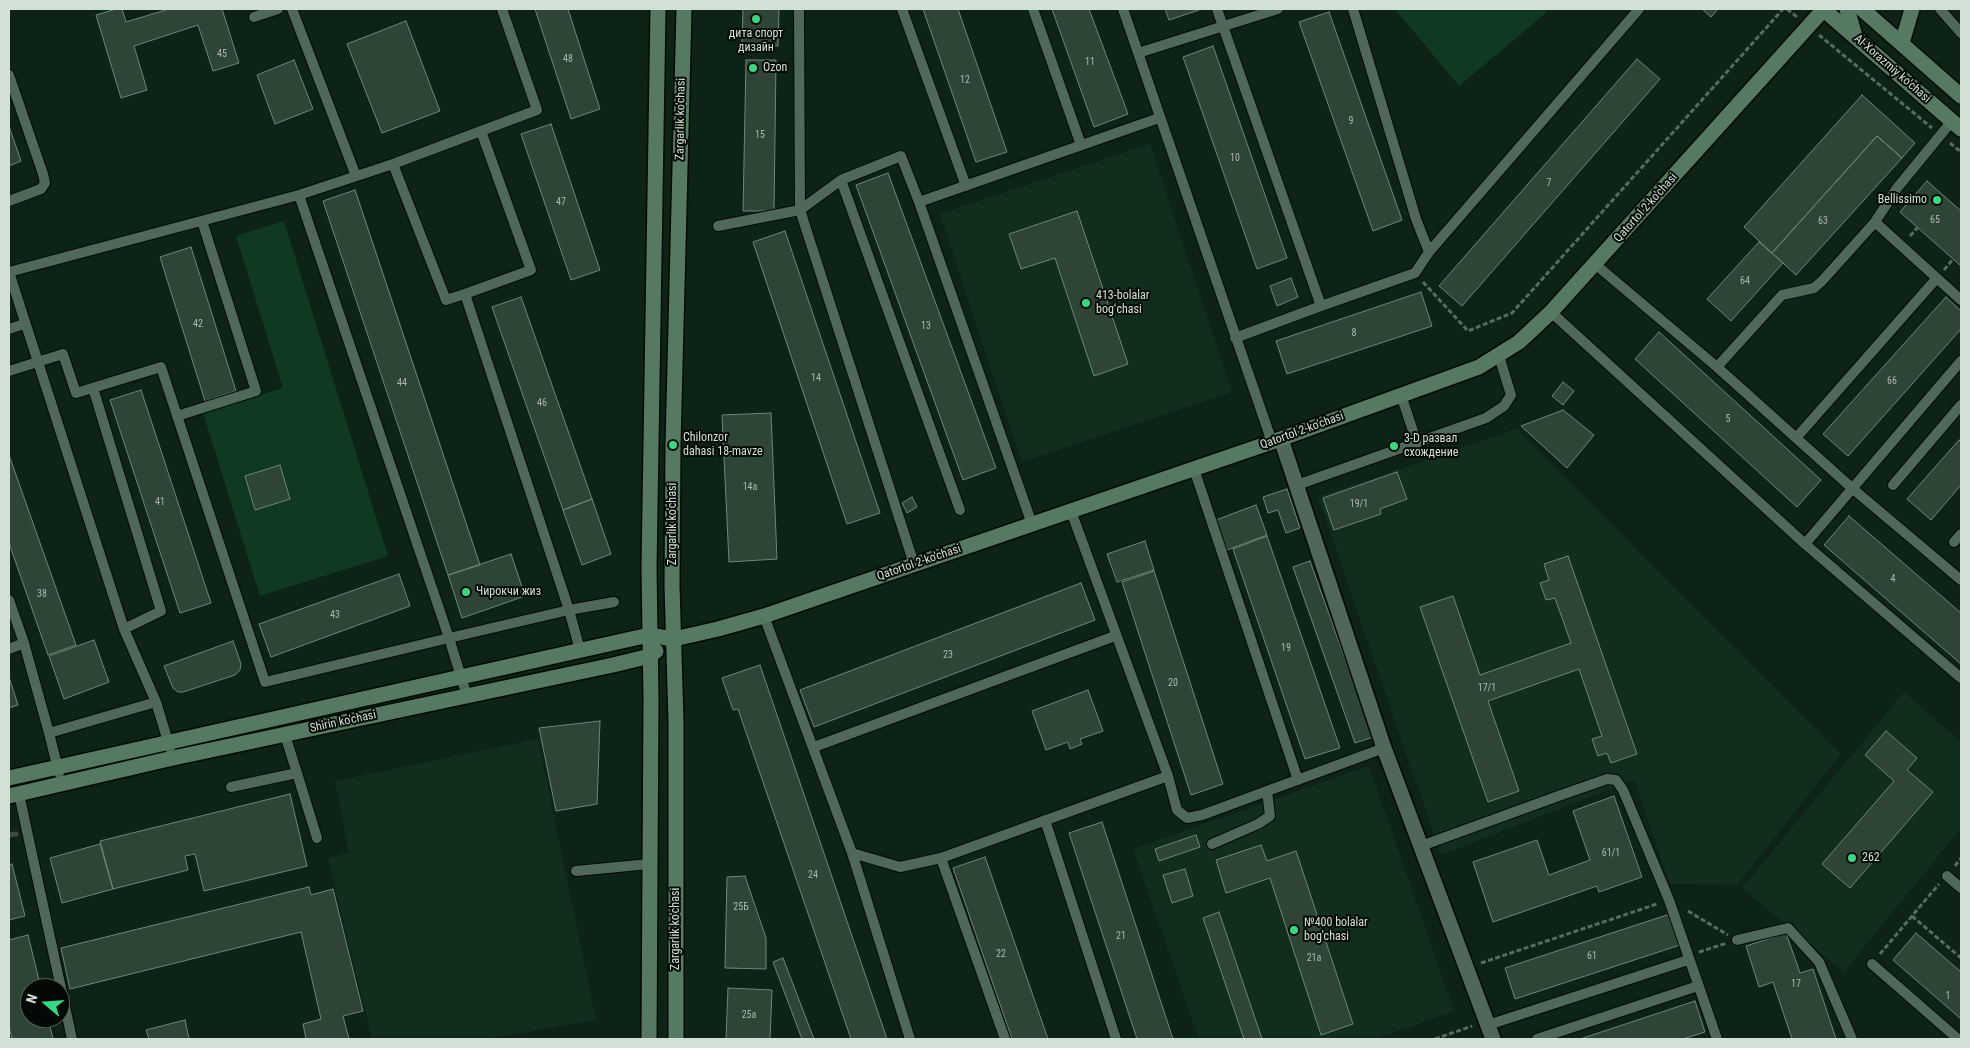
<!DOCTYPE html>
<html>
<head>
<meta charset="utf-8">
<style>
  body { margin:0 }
  #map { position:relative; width:1970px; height:1048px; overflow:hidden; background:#0d2315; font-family:"Roboto Condensed",sans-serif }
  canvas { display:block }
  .frame { position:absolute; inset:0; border:10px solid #d3e0d6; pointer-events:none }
  .north { position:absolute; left:20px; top:978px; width:50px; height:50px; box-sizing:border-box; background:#030a05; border:1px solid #566059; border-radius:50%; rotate:288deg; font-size:14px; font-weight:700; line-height:20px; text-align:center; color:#d3e0d6 }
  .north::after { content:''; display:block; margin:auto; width:18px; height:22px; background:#36d881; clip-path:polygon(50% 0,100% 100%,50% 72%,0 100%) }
</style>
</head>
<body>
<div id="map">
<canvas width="1970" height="1048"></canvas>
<div class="frame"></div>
<div class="north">N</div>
</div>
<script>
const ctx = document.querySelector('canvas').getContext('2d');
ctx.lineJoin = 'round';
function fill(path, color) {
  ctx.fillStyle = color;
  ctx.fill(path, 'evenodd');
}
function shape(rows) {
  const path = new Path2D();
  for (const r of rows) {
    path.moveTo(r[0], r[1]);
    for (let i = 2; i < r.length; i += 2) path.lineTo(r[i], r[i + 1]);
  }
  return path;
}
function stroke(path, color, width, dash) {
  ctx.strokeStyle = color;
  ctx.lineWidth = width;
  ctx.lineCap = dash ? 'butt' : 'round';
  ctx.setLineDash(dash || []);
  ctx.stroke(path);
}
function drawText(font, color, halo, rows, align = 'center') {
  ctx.font = font + ' "Roboto Condensed",sans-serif';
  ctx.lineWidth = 4;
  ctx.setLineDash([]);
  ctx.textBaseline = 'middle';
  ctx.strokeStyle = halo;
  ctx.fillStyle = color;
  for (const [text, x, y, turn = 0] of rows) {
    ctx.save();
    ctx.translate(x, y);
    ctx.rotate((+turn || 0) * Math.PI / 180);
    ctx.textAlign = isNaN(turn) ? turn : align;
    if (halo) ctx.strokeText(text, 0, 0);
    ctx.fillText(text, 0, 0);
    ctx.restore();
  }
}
fill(shape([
  [1150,144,1232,392,1022,462,940,214],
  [1517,429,1841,754,1737,885,1670,884,1634,780,1441,855,1318,497],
  [1904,692,1961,742,1961,828,1844,972,1742,888],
  [538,739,596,1020,486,1039,372,1039,328,858,349,853,335,781],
  [1369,766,1454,1011,1375,1039,1199,1039,1133,849]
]), '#112e1c');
fill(shape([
  [1395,9,1544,9,1547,12,1459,86],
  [284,221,388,556,260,596,203,413,283,388,236,236]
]), '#0f3a21');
stroke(shape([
  [9,835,16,834]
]), '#3f4a42', 5);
const building = shape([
  [116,9,122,9,126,22,169,9,222,9,239,63,213,71,198,25,134,46,147,90,121,98,96,15,116,9],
  [535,9,568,9,600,109,571,119,535,9],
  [743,9,779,9,778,46,742,46,743,9],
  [923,9,958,9,1007,152,976,162,923,9],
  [1052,9,1089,9,1128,114,1094,127,1052,9],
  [1165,9,1198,9,1199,10,1169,20,1165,9],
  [1702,9,1718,9,1711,17,1702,9],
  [1329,12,1402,220,1373,231,1299,22,1329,12],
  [406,21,440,111,382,133,347,44,406,21],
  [1213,46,1287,258,1257,269,1183,57,1213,46],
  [1637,59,1660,79,1462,306,1439,286,1637,59],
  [294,60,313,109,275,124,257,75,294,60],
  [746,60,776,60,774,211,743,211,746,60],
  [1862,95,1915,143,1902,158,1877,136,1772,253,1744,227,1862,95],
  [551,124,600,270,571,280,521,134,551,124],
  [9,126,21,161,9,166,9,126],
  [1877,136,1902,158,1796,275,1772,253,1877,136],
  [888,173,996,468,963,480,856,185,888,173],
  [1927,181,1961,211,1961,266,1900,212,1927,181],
  [355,190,480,565,448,575,323,201,355,190],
  [1077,211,1128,364,1094,376,1055,258,1021,269,1009,234,1077,211],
  [785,231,880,513,847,524,753,242,785,231],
  [1759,242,1783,263,1731,321,1707,299,1759,242],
  [191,247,236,391,205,401,160,257,191,247],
  [1291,278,1298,297,1277,306,1270,286,1291,278],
  [1421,292,1432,326,1287,374,1276,341,1421,292],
  [521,297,592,499,563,510,492,307,521,297],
  [1946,297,1961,311,1961,329,1848,456,1823,434,1946,297],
  [1659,332,1821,480,1797,507,1635,359,1659,332],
  [1563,382,1574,391,1563,405,1552,396,1563,382],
  [141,390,211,603,180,613,110,400,141,390],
  [1563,410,1594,435,1567,468,1521,426,1563,410],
  [771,413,777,559,729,562,722,415,771,413],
  [1959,440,1961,442,1961,485,1931,520,1907,499,1959,440],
  [9,455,76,645,48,655,9,543,9,455],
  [280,465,290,499,255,510,245,476,280,465],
  [1397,472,1407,499,1380,509,1381,514,1334,530,1323,498,1397,472],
  [1287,489,1300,528,1286,533,1278,510,1268,513,1263,497,1287,489],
  [912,497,917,507,907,513,902,503,912,497],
  [592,499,611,554,582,565,563,510,592,499],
  [1256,505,1267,535,1227,550,1216,520,1256,505],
  [1849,516,1961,613,1961,664,1824,545,1849,516],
  [1267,536,1340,748,1305,759,1233,549,1267,536],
  [1145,541,1154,570,1117,582,1107,554,1145,541],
  [511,554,525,596,462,618,448,575,511,554],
  [1568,556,1637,754,1611,763,1607,753,1598,756,1592,739,1602,736,1579,669,1488,701,1519,791,1488,802,1420,607,1453,596,1480,675,1571,643,1555,598,1546,600,1540,583,1549,580,1544,564,1568,556],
  [1310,561,1373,737,1355,743,1293,567,1310,561],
  [1154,571,1223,784,1191,795,1122,582,1154,571],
  [399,574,410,606,271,657,259,624,399,574],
  [1081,583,1095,620,814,727,800,690,1081,583],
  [94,640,109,682,64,699,49,656,94,640],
  [233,641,241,664,240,670,235,675,183,692,178,692,173,688,164,666,233,641],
  [760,665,887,1039,851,1039,738,709,733,710,722,678,760,665],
  [9,677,18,705,9,708,9,677],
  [1088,690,1103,731,1080,739,1082,744,1070,749,1068,742,1046,750,1032,711,1088,690],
  [600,721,597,804,556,811,539,728,600,721],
  [1886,731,1917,758,1907,770,1933,792,1850,888,1822,864,1894,781,1865,755,1886,731],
  [290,794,307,866,204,891,195,854,185,856,188,870,113,889,100,841,290,794],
  [1614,796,1642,877,1599,892,1597,886,1493,922,1473,862,1537,840,1549,875,1590,860,1573,811,1614,796],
  [1102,822,1173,1039,1137,1039,1069,833,1102,822],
  [1196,835,1200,847,1159,861,1155,849,1196,835],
  [100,844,113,889,62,903,50,858,100,844],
  [1261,845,1267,861,1296,851,1353,1024,1321,1035,1270,878,1226,893,1216,860,1261,845],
  [985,857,1048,1039,1012,1039,953,868,985,857],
  [12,864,25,916,9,920,9,865,12,864],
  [1185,869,1193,896,1172,903,1163,875,1185,869],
  [745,876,766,938,766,969,725,968,727,877,745,876],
  [309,887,311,895,333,889,363,1011,343,1016,349,1039,306,1039,303,1024,321,1019,301,932,70,989,61,948,309,887],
  [1219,912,1262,1039,1244,1039,1203,918,1219,912],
  [1670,914,1680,945,1515,999,1505,968,1670,914],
  [1786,933,1800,973,1813,969,1836,1039,1792,1039,1773,982,1759,987,1746,946,1786,933],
  [1916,933,1961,972,1961,1019,1893,960,1916,933],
  [28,935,41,988,30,988,30,1018,48,1018,53,1039,12,1039,9,1026,9,940,28,935],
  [783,958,814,1039,802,1039,773,962,783,958],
  [728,988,772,990,770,1039,726,1039,728,988],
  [1695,1001,1705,1032,1683,1039,1580,1039,1695,1001],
  [185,1020,189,1039,149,1039,146,1030,185,1020]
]);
fill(building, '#2e4535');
stroke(building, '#6e8776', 1);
const lane = shape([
  [292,9,356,176],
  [799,9,800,210,914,564],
  [902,9,966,186],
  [1033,9,1081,145],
  [1123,9,1272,442],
  [1217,9,1321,306],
  [1353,9,1416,219,1429,252],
  [1940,9,1961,33],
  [254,17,278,9],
  [1138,53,1278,9],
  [9,75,43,174,45,183,41,189,9,201],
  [393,164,446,300,465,294,569,610,614,602],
  [299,195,449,638,569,610,580,650],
  [919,202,1159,118],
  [1875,222,1961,300],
  [718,226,800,210,841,180],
  [1595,264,1717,367,1853,489,1961,580],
  [9,272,124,629,156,702,170,748],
  [9,272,299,195,393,164,481,131],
  [465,294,531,270,481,131,537,110,502,9],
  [1551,312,1805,544,1961,678],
  [9,329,24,324],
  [1235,338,1321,306,1415,273,1429,252,1639,9],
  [1717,367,1782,295,1814,288,1822,281,1875,222,1897,188,1952,121],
  [9,371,63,354,76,393,161,367,265,682,449,638,467,696],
  [93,388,161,611,124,629],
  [1401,395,1417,443],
  [177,416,256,391,202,221],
  [1796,438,1936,279],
  [1194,469,1298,780],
  [1297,485,1486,418,1504,406,1511,395,1499,356],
  [1893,485,1961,405],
  [960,510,841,180,901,156,919,202,1032,524],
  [1071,511,1168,776,1177,810,1187,818,1202,815,1384,748],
  [1954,542,1961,534],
  [1805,544,1961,361],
  [9,600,24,643,49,733,156,702],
  [764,616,852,853,910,1039],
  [9,649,24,643],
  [49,733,59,773],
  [285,735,297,773],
  [814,747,1115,636],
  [231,787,297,773,317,838],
  [19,794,72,1039],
  [1045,820,1116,1039],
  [1212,844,1258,824,1270,816,1267,791],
  [1421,846,1564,794,1607,779,1616,780,1623,790,1669,900,1717,1039],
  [852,853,900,867,941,858],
  [576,871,649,864],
  [1947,876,1961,888],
  [1737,940,1788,928,1819,962,1852,1039],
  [1872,964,1958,1039],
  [1488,1025,1688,960],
  [1005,1039,941,858,1168,776],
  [1537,1039,1698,986]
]);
const street = shape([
  [1281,439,1384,748,1493,1039]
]);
const secondary = shape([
  [1823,9,1961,129],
  [1847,9,1855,36],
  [1862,9,1961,96],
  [1902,43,1912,9],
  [9,778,613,643,649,635,674,639,718,629,764,616,1272,442,1479,367,1519,342,1551,312,1824,9],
  [9,796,173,758,613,665,650,656,656,651],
  [649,1039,651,699,649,568,658,9],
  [676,1039,676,722,672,585,673,445,684,9]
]);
stroke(lane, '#000c03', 12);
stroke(street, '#000c03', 18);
stroke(secondary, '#000c03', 18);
stroke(shape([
  [1787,9,1797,17],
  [1819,35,1932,128],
  [1950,143,1961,152],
  [1910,236,1918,227],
  [1944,270,1953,259],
  [1423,282,1468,331,1512,313,1783,9],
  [1955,866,1961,858],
  [1688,911,1728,935],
  [1912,916,1961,958],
  [1699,952,1727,943],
  [1880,954,1939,884],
  [1481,963,1657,904],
  [1435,1039,1472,1026]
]), '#596b5f', 3, [5, 2.5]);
stroke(lane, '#506857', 10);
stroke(street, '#506857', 15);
stroke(secondary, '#567a61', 15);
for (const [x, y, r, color] of [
  [756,19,5,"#36d881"],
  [753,68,5,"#36d881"],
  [1937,200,5,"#36d881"],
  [1086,303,5,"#36d881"],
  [673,445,5,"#36d881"],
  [1394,446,5,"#36d881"],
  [466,592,5,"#36d881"],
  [1852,858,5,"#36d881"],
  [1294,930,5,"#36d881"]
]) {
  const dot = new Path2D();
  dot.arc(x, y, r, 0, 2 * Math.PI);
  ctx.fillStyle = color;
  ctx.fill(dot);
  stroke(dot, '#030a05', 2);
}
drawText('10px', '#aab9ae', null, [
  ["45",222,54],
  ["48",568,59],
  ["11",1090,62],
  ["12",965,80],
  ["9",1351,121],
  ["15",760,135],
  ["10",1235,158],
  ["7",1549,183],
  ["47",561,202],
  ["65",1935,220],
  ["63",1823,221],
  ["64",1745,281],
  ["42",198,324],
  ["13",926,326],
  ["8",1354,333],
  ["14",816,378],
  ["66",1892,381],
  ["44",402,383],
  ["46",542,403],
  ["5",1728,419],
  ["14a",750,487],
  ["41",160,502],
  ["19/1",1359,504],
  ["4",1893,579],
  ["38",42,594],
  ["43",335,615],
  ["19",1286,648],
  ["23",948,655],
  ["20",1173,683],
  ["17/1",1487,688],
  ["61/1",1611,853],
  ["24",813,875],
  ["25Б",741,907],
  ["21",1121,936],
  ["22",1001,954],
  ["61",1592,956],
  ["21a",1314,958],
  ["17",1796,984],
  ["1",1948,996],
  ["25a",749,1015]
]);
drawText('12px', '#d3e0d6', '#030a05', [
  ["дита спорт",756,34,"center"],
  ["дизайн",756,48,"center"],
  ["Ozon",763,68],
  ["Bellissimo",1927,200,"right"],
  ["413-bolalar",1096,296],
  ["bogʻchasi",1096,310],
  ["Chilonzor",683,438],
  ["dahasi 18-mavze",683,452],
  ["3-D развал",1404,439],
  ["схождение",1404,453],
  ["Чирокчи жиз",476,592],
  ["262",1862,858],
  ["№400 bolalar",1304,923],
  ["bog'chasi",1304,937]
], 'left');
drawText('12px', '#d3e0d6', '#030a05', [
  ["Al-Xorazmiy ko'chasi",1892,69,41],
  ["Zargarlik ko'chasi",681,119,-89],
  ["Qatortol 2-ko'chasi",1646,208,-48],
  ["Qatortol 2-ko'chasi",1302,431,-20],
  ["Zargarlik ko'chasi",673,524,-90],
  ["Qatortol 2-ko'chasi",919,563,-19],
  ["Shirin ko'chasi",343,722,-12],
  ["Zargarlik ko'chasi",676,929,-90]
]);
</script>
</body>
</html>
